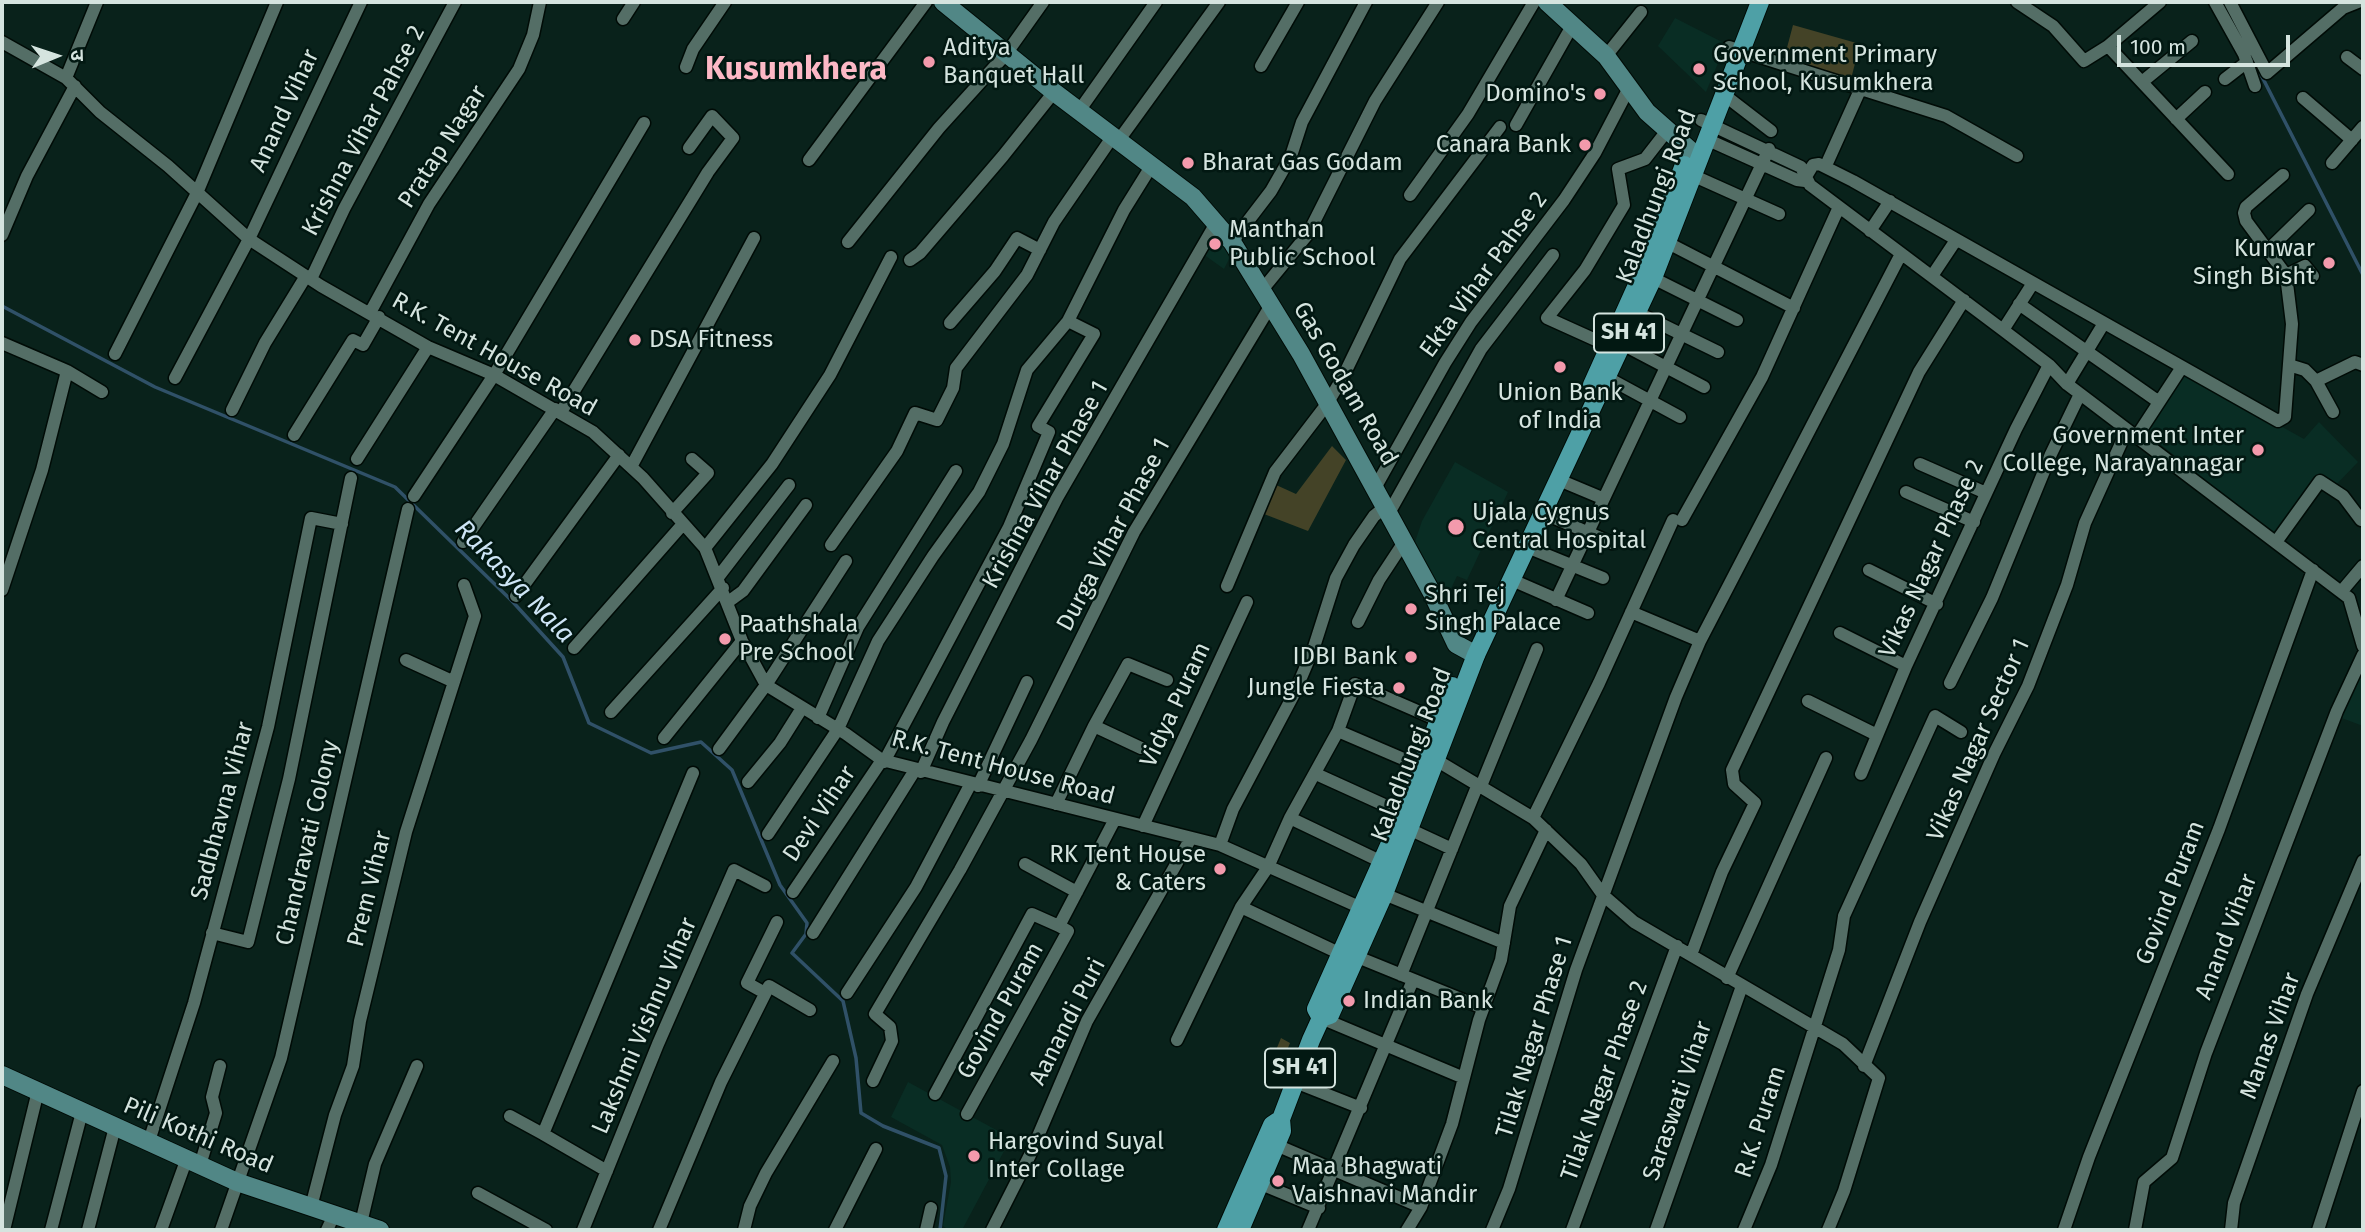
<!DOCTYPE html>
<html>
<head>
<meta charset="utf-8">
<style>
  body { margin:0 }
  #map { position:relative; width:2365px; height:1232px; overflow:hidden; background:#09221b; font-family:"Fira Sans","Noto Sans Devanagari",sans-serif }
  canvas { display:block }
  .frame { position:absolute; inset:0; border:4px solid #d5e4df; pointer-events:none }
  .north { position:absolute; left:21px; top:21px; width:70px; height:70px; -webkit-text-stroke:5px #021812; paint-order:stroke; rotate:88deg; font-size:19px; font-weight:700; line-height:28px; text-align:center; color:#d5e4df }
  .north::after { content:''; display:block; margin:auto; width:24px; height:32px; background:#d5e4df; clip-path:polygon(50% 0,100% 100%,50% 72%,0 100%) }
  .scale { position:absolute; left:2117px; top:35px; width:173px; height:32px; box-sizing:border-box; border:4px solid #d5e4df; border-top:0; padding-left:9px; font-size:21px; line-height:24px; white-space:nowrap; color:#d5e4df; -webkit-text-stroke:5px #021812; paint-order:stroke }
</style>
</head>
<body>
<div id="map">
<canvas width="2365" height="1232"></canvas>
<div class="frame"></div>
<div class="north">उ</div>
<div class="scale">100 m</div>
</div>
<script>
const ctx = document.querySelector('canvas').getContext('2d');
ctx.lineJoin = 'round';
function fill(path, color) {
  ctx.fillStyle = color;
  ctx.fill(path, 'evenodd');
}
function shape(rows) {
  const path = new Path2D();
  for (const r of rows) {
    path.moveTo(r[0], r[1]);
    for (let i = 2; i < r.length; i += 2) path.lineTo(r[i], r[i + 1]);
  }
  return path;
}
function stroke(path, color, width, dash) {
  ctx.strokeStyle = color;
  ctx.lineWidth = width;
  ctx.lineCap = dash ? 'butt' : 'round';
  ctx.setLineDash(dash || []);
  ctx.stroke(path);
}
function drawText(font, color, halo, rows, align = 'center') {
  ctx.font = font + ' "Fira Sans",sans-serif';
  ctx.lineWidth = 5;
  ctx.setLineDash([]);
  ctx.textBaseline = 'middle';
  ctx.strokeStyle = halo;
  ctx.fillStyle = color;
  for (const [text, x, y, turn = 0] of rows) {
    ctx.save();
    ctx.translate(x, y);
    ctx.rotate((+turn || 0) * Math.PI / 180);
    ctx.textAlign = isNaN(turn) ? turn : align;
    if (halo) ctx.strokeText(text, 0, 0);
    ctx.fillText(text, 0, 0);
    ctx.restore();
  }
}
fill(shape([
  [1675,18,1726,44,1706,92,1658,46],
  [1213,234,1231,255,1224,269,1203,254],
  [2183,372,2304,439,2319,422,2358,462,2333,488,2319,479,2275,535,2146,433],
  [1455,462,1508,492,1467,580,1457,576,1444,603,1414,545,1422,521],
  [2363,668,2363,726,2339,717],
  [908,1082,1011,1138,962,1230,949,1230,943,1226,951,1182,950,1167,942,1145,891,1117]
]), '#092d24');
fill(shape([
  [1793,25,1860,44,1851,79,1784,59],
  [1332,446,1346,460,1308,531,1264,514,1274,484,1296,494],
  [1281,1038,1290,1043,1278,1072,1269,1067]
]), '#444327');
stroke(shape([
  [2251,55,2363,275],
  [2,306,155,387,395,487,512,601,563,657,589,723,651,753,701,742,732,770,780,885,807,923,806,934,792,953,843,1001,856,1058,861,1113,883,1126,939,1148,946,1176,940,1230]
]), '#305168', 3.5);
const street = shape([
  [2017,2,2053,26,2084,61,2108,46,2160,2],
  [2215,2,2244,54,2255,86],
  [2230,2,2267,73,2343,8,2358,2],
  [623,19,634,2],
  [2,42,66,78,100,112,168,166,249,239,321,286,428,347,494,375,593,432,643,478,705,548,742,641,766,685,846,734,882,760,1220,845,1366,910],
  [2108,46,2228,174],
  [1729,47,1946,116,2017,156],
  [1606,56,1641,12],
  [2347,57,2363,69],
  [1261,66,1298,2],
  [686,67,693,49,725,2],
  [66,78,97,2],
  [2225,79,2247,62],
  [2142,82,2192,41],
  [1723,94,1771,131],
  [2303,98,2352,140],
  [1079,111,1156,2],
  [2176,119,2205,92],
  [1701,120,1801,167,1810,185,2003,330,2049,365,2067,384,2349,598,2363,646],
  [1516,125,1572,26],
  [1706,139,1797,180,1805,181],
  [1119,140,1219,2],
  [809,160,926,2],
  [1828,161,1860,90],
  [2332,163,2363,127],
  [1692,175,1779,214],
  [1807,175,1813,165,1819,164,1853,181,2278,421,2285,417,2292,324,2286,275,2246,221,2244,213,2246,207,2283,175],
  [1410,195,1468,114,1534,2],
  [1870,231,1890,201],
  [2,235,27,176,75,86],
  [848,242,939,128,1006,54,1043,2],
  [1232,242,1271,191,1291,156,1302,122,1366,2],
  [1668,243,1794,308],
  [2269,249,2309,210],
  [910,260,920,253,1003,156,1054,92],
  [2286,275,2305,266,2313,276],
  [1932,276,1956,240],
  [1653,278,1737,320],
  [311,279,344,209,455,2],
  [1262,290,1308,234,1375,101,1438,2],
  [2019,304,2159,402],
  [371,311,429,204,519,69,533,35,540,2],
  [1638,313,1718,352],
  [950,323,995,271,1017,238,1040,250],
  [2003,330,2033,283],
  [2,343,67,371],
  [1624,345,1704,387],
  [1609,346,1547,318,1585,270,1624,205,1618,169,1645,159,1666,132],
  [115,354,197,193,277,2],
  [2289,365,2305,370,2316,381,2333,412],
  [175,378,249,239,361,2],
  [1608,378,1680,417],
  [2316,381,2355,362,2363,365],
  [2067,384,2104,323],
  [232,410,265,343,306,276],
  [561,412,708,172,733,138,712,116,689,148],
  [294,435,353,340,363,345,379,317],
  [2137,436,2182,367],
  [357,459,428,347],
  [1920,464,1986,493],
  [631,467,754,238],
  [1559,480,1602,498],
  [1375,488,1445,363,1471,322,1564,200,1595,153,1629,88],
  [1906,492,1974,522],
  [414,496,494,375,644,123],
  [672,513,708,473,692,459],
  [1389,513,1481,349,1553,255],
  [1543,513,1612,543],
  [1682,520,1762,377,1839,207],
  [463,542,555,409],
  [2276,542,2320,481,2343,496,2361,520],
  [831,545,897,451,915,413,937,420,953,388,956,368,1027,275,1054,222,1113,136],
  [1527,547,1603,578],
  [705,548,772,464,830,375,891,257],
  [1869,570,1937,604],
  [719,576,789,485],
  [1512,580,1588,613],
  [1227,586,1275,472,1327,404,1343,377,1400,259,1500,127],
  [2,590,42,470,67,371,102,392],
  [2341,592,2363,566],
  [516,596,619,455],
  [1556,600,1769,149],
  [728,602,743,591,806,505],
  [1631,612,1700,641],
  [1358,622,1379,580,1404,542],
  [1840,633,1906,666],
  [574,648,683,524],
  [406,660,452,681],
  [1950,683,1992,598,2051,454,2080,394],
  [1808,701,1875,734],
  [611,712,723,588],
  [818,718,858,627,956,471],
  [1094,726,1141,748],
  [1338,731,1422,767],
  [664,738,742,641],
  [719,749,766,685,846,561],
  [1431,757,1533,818,1581,864,1603,895,1634,922,1843,1044,1879,1078,1844,1191,1828,1230],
  [884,762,1009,527,1049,432,1038,426,1094,334,1068,321],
  [921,772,943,722,1057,498,1216,223],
  [1316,774,1402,813],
  [1861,774,1906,666,2016,429,2049,365],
  [748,782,780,743,802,708],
  [978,786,1027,682],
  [1481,786,1537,649],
  [1056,804,1094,726,1128,664,1167,680],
  [1290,818,1382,862],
  [1533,818,1599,683,1673,520],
  [1143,826,1247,602],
  [1411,830,1452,849],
  [768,834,838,729,878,641,933,556,979,492,1003,444,1027,370,1068,321,1124,210,1152,165],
  [1220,845,1233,809,1295,692,1314,647,1336,578,1354,545,1374,516,1385,507],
  [1025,864,1077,892],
  [793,892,882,760],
  [1384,894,1504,943],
  [1241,907,1341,954],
  [212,933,248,942,289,779,351,478],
  [813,933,915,770],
  [1691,955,1722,872,1755,803,1734,784,1732,770,1919,372,1964,300],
  [1355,956,1483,1008],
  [1401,975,1478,784],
  [1727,978,1826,758],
  [765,993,747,983,777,922],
  [847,993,916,887,970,785],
  [1321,1018,1464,1078],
  [1177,1040,1241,907,1268,867,1290,818,1338,731,1355,684,1438,720],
  [1864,1066,1920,922,1994,754,2028,686,2067,585,2085,523,2127,430],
  [873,1081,892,1041,890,1027,875,1014,960,870,1031,740,1134,532,1271,305],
  [1295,1082,1361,1108],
  [935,1094,1032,914,1059,926],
  [967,1114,1068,931,1059,926,1115,819],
  [510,1116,543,1134],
  [149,1141,194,1003,268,727,311,518,342,524],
  [1276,1145,1421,1207],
  [200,1165,216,1113,212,1097,220,1066],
  [607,1171,543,1134,693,773],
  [1261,1184,1319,1208],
  [478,1193,546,1230],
  [311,1207,335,1115,353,1066,360,1021,406,832,475,616,464,585],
  [361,1223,375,1164,417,1066],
  [4,1230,38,1091],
  [51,1230,82,1112],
  [88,1230,115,1127],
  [161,1230,187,1158],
  [221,1230,281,1058,408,509],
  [327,1230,334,1215],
  [583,1230,658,1044,734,870,765,886],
  [659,1230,721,1082,769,986,810,1010],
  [744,1230,750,1206,766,1173,833,1061],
  [835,1230,876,1149],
  [926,1230,931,1208],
  [992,1230,1030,1155,1087,1021,1191,838],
  [1308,1230,1413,980],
  [1407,1230,1421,1207,1452,1124,1479,1020,1501,960,1510,906,1546,830],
  [1492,1230,1509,1189,1576,970,1676,697,1700,641,1901,254],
  [1572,1230,1677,946],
  [1656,1230,1742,986],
  [1744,1230,1771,1165,1839,950,1844,916,1935,716,1961,732],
  [2064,1230,2089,1157,2219,829,2313,570],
  [2135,1230,2144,1182,2172,1158,2206,1053,2337,711,2363,655],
  [2231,1230,2234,1203,2307,994,2363,861],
  [2318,1230,2363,1091]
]);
const secondary = shape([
  [943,2,1054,92,1193,197,1232,242,1301,354,1432,593,1456,644,1476,655],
  [1547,2,1606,56,1647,112,1699,158],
  [2,1075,237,1182,380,1230]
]);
const primary = shape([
  [1592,385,1642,274,1684,165],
  [1321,1018,1316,1009,1400,821,1452,686],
  [1226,1230,1272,1125,1278,1121],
  [1240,1230,1282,1131,1281,1119,1311,1040,1321,1018,1330,1015,1384,894,1476,655,1653,278,1760,2]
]);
stroke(street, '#000b06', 15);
stroke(secondary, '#000b06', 20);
stroke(primary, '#000b06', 20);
stroke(street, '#546e66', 12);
stroke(secondary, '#518786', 18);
stroke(primary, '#4ea0a6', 18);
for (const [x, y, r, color] of [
  [929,62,7,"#f39aac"],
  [1699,69,7,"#f39aac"],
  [1600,94,7,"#f39aac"],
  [1585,145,7,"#f39aac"],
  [1188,163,7,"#f39aac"],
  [1215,244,7,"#f39aac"],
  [2329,263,7,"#f39aac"],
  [635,340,7,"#f39aac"],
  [1560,367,7,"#f39aac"],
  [2258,450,7,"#f39aac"],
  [1456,527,9,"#f39aac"],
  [1411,609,7,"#f39aac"],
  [725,639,7,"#f39aac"],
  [1411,657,7,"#f39aac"],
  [1399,688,7,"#f39aac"],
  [1220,869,7,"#f39aac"],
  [1349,1001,7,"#f39aac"],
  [974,1156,7,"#f39aac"],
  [1278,1181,7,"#f39aac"]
]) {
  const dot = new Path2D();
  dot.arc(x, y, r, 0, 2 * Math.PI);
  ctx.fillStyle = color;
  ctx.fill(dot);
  stroke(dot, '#021812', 2.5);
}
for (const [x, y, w] of [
  [1629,333,70],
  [1300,1068,70]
]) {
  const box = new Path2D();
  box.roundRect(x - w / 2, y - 19.5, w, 39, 5);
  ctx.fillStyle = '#021812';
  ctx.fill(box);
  stroke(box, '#d5e4df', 2);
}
drawText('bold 23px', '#d5e4df', null, [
  ["SH 41",1629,333],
  ["SH 41",1300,1068]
]);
drawText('24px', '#d5e4df', '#021812', [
  ["Aditya",943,48],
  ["Banquet Hall",943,76],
  ["Government Primary",1713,55],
  ["School, Kusumkhera",1713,83],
  ["Domino's",1586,94,"right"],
  ["Canara Bank",1571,145,"right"],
  ["Bharat Gas Godam",1202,163],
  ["Manthan",1229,230],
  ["Public School",1229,258],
  ["Kunwar",2315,249,"right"],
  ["Singh Bisht",2315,277,"right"],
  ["DSA Fitness",649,340],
  ["Union Bank",1560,393,"center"],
  ["of India",1560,421,"center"],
  ["Government Inter",2244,436,"right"],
  ["College, Narayannagar",2244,464,"right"],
  ["Ujala Cygnus",1472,513],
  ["Central Hospital",1472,541],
  ["Shri Tej",1425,595],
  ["Singh Palace",1425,623],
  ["Paathshala",739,625],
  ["Pre School",739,653],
  ["IDBI Bank",1397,657,"right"],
  ["Jungle Fiesta",1385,688,"right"],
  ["RK Tent House",1206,855,"right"],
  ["& Caters",1206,883,"right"],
  ["Indian Bank",1363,1001],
  ["Hargovind Suyal",988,1142],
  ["Inter Collage",988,1170],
  ["Maa Bhagwati",1292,1167],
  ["Vaishnavi Mandir",1292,1195]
], 'left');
drawText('24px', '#d5e4df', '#021812', [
  ["Anand Vihar",285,111,-65],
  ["Krishna Vihar Pahse 2",364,131,-62],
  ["Pratap Nagar",443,147,-57],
  ["Kaladhungi Road",1657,197,-69],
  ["Ekta Vihar Pahse 2",1484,275,-54],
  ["R.K. Tent House Road",494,355,29],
  ["Gas Godam Road",1345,384,60],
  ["Krishna Vihar Phase 1",1046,485,-61],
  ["Durga Vihar Phase 1",1114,535,-62],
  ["Vikas Nagar Phase 2",1932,559,-65],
  ["Vidya Puram",1176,705,-65],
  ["Vikas Nagar Sector 1",1979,740,-66],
  ["Kaladhungi Road",1412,755,-69],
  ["R.K. Tent House Road",1003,768,15],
  ["Sadbhavna Vihar",223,811,-75],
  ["Devi Vihar",820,814,-56],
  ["Chandravati Colony",308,843,-77],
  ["Prem Vihar",370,889,-76],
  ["Govind Puram",2171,893,-69],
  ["Anand Vihar",2227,937,-69],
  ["Govind Puram",1001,1011,-61],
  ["Aanandi Puri",1068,1022,-63],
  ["Lakshmi Vishnu Vihar",645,1026,-67],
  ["Manas Vihar",2271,1036,-70],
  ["Tilak Nagar Phase 1",1535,1037,-73],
  ["Tilak Nagar Phase 2",1605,1081,-70],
  ["Saraswati Vihar",1678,1101,-71],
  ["R.K. Puram",1761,1122,-72],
  ["Pili Kothi Road",198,1136,23]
]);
drawText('italic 26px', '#cee5f6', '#021812', [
  ["Rakasya Nala",514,582,46]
]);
drawText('bold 32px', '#fcb8c5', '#021812', [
  ["Kusumkhera",796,70]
]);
</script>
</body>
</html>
